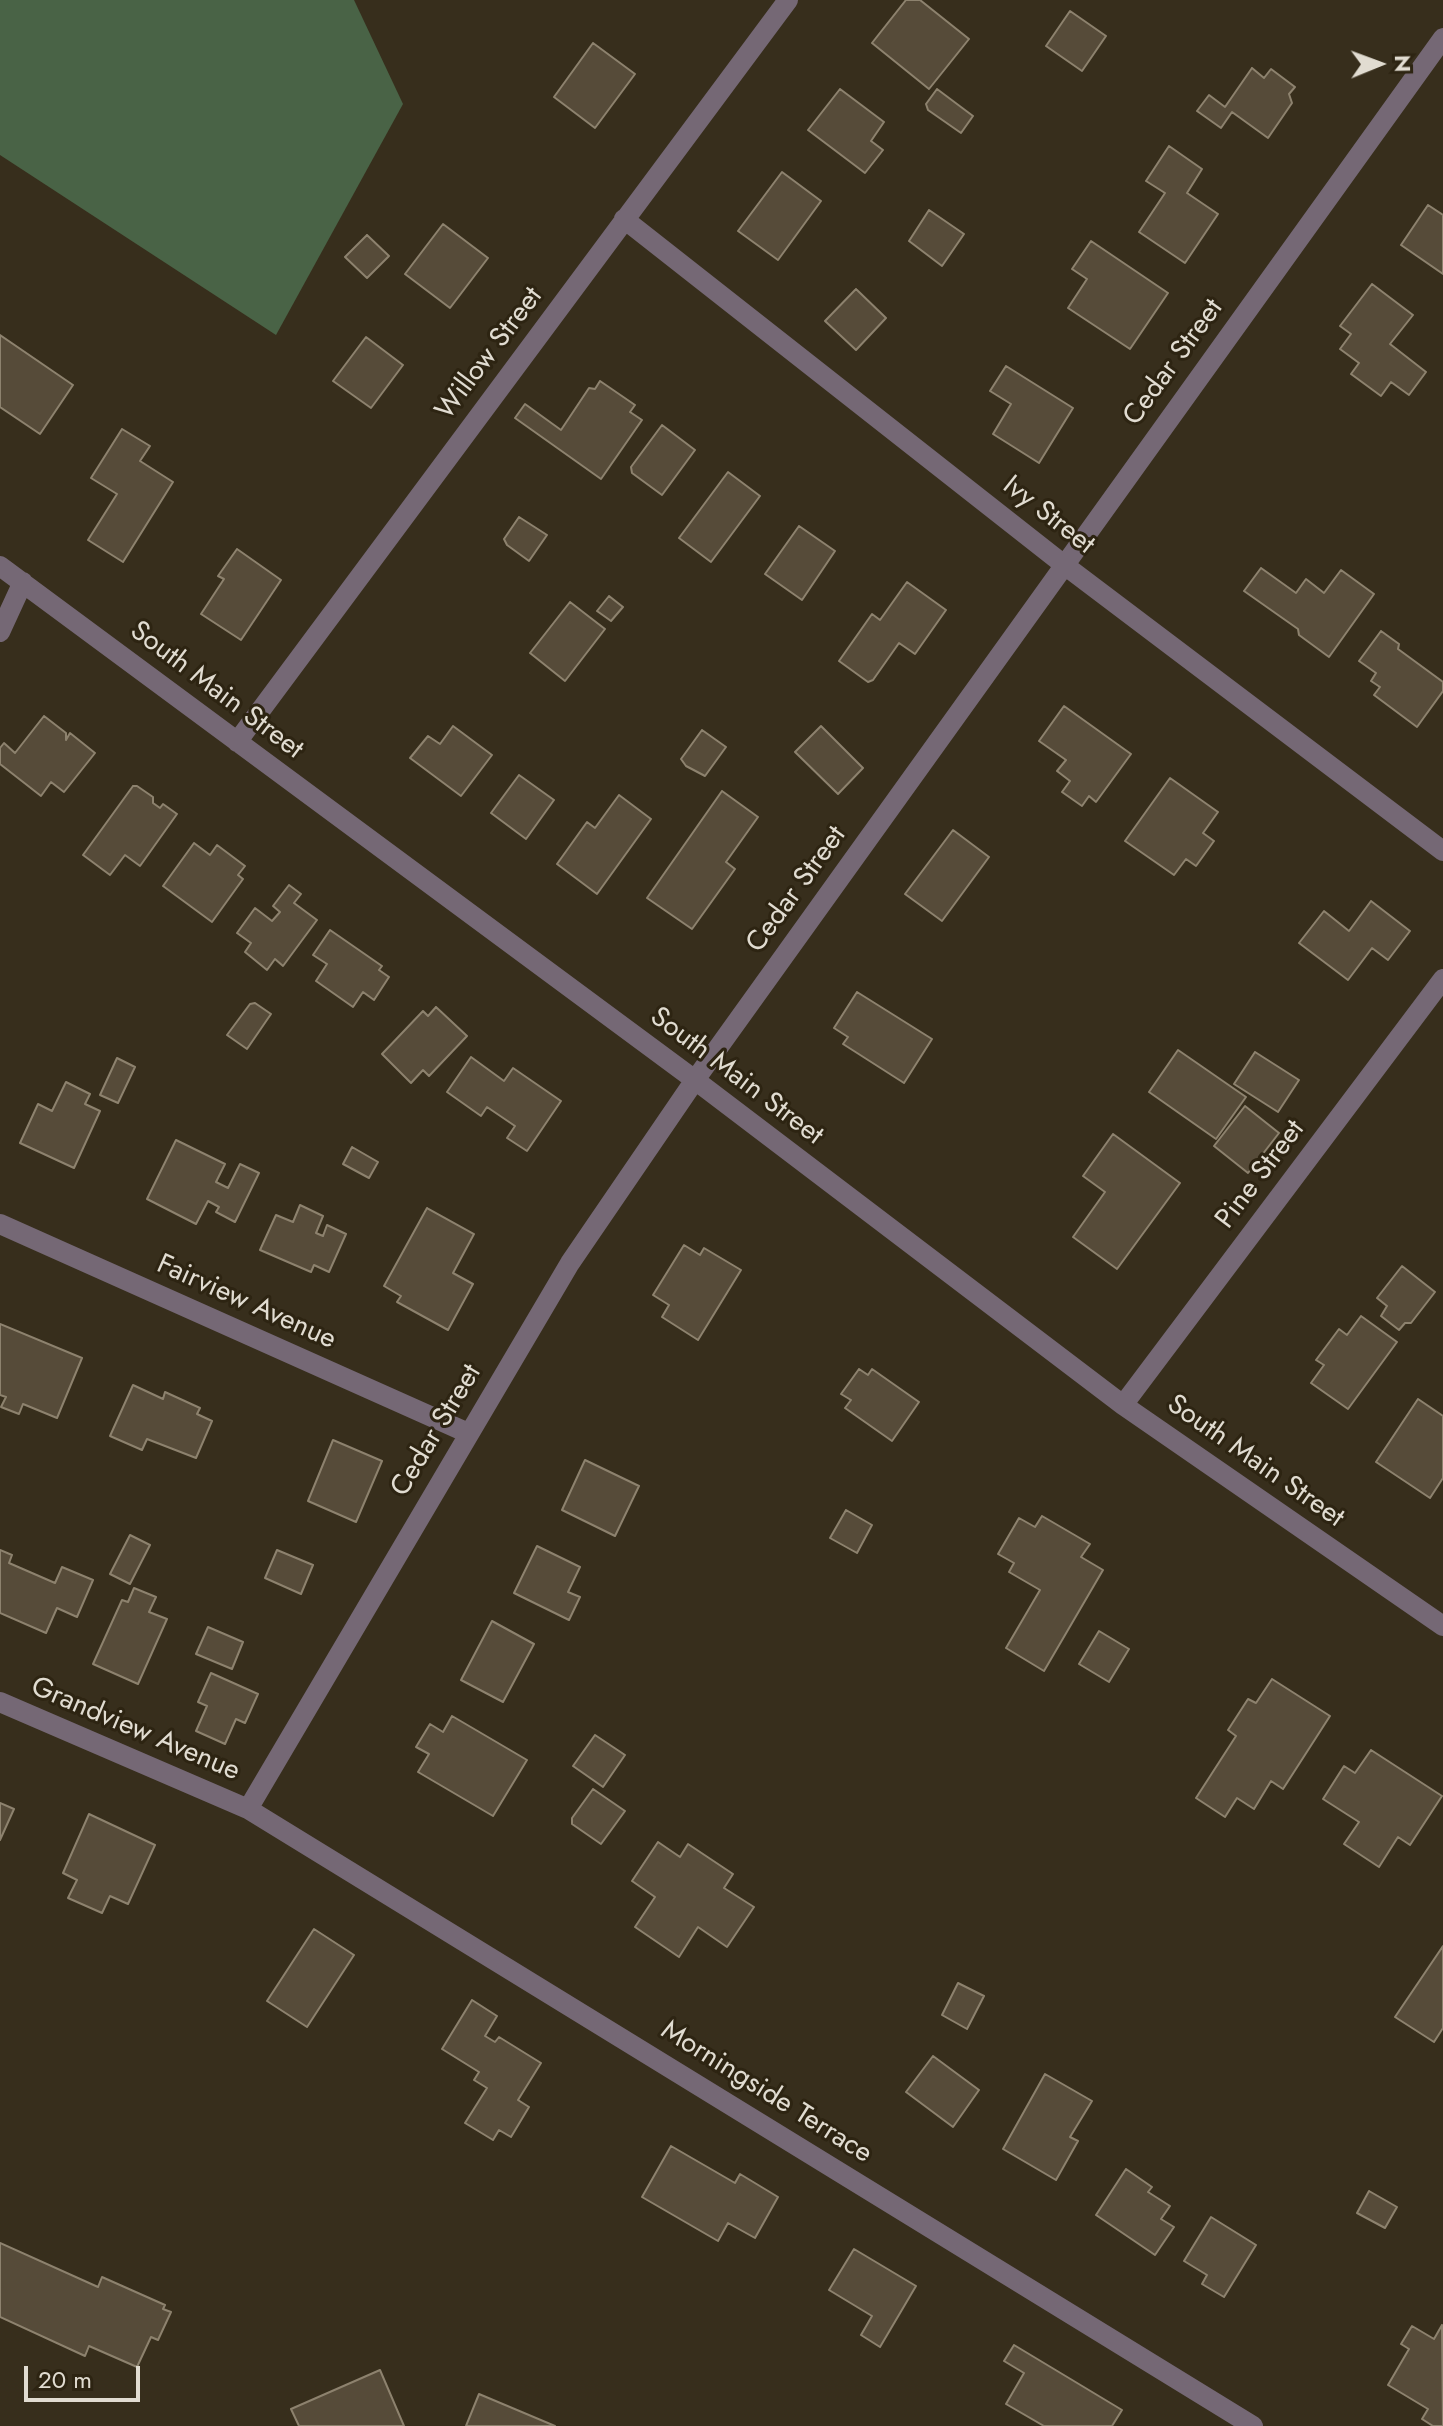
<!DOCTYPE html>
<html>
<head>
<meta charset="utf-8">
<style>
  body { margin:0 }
  #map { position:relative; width:1443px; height:2426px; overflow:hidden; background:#372e1c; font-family:Jost,sans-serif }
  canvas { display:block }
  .north { position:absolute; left:1339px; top:24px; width:80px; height:80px; -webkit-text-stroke:6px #2d2412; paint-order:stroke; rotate:89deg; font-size:22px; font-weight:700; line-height:32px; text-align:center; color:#e1dcd1 }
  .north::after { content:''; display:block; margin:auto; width:28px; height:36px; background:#e1dcd1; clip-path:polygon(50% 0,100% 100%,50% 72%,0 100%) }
  .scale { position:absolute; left:24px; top:2366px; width:116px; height:36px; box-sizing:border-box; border:4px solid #e1dcd1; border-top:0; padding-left:10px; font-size:24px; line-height:28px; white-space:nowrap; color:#e1dcd1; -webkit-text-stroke:6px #2d2412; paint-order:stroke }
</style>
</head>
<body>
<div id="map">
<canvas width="1443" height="2426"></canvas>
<div class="north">N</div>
<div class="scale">20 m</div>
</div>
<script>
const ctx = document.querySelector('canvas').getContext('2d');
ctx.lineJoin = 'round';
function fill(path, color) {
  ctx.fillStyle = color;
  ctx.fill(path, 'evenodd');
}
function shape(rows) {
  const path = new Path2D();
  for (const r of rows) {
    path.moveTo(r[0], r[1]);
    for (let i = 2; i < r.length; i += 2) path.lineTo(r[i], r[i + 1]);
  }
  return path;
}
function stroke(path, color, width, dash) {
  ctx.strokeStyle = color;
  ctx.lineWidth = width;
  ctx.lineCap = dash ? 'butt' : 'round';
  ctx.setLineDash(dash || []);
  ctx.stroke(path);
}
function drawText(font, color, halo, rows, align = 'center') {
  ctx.font = font + ' Jost,sans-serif';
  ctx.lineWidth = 6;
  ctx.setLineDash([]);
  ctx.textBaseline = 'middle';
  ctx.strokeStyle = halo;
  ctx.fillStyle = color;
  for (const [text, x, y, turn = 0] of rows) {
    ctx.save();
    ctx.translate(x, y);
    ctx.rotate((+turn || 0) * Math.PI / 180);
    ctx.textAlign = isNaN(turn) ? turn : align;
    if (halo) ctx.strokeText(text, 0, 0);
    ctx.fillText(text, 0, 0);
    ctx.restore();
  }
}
fill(shape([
  [0,0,354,0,403,104,276,335,0,155]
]), '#496346');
const building = shape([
  [906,0,920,0,969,39,929,89,872,43,906,0],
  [1070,11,1106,36,1082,71,1046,46,1070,11],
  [593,43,635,74,595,128,554,97,593,43],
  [1252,68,1264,78,1271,69,1295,87,1289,94,1292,103,1268,138,1232,112,1221,128,1197,111,1209,95,1225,107,1252,68],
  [840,89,884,122,871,141,883,150,865,173,808,130,840,89],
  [937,89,973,116,961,133,928,110,926,104,937,89],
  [1169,146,1202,169,1187,193,1218,214,1185,263,1139,232,1165,193,1146,181,1169,146],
  [782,172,821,201,778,260,738,231,782,172],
  [1428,205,1443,215,1443,274,1401,245,1428,205],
  [929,210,964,234,942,266,909,241,929,210],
  [443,224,488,258,450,308,405,274,443,224],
  [367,235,389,256,367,278,345,257,367,235],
  [1091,241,1168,293,1130,349,1068,308,1087,279,1072,269,1091,241],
  [1372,284,1413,315,1390,344,1426,372,1409,395,1391,382,1381,396,1351,374,1359,363,1340,349,1351,334,1340,326,1372,284],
  [856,289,886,318,856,350,825,321,856,289],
  [0,335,73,385,40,434,0,407,0,335],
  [366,337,403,365,371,408,333,381,366,337],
  [1006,366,1073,408,1039,463,993,434,1011,404,990,391,1006,366],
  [600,381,635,405,630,412,642,420,601,479,515,418,525,404,561,430,589,388,595,389,600,381],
  [662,425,695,450,662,495,632,473,631,467,662,425],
  [122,429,150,446,140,461,173,482,123,562,88,540,117,494,91,478,122,429],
  [728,472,760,496,711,562,679,538,728,472],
  [519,517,547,535,529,561,507,545,504,539,519,517],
  [799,526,835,551,802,600,765,574,799,526],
  [237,549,281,580,241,640,201,614,224,579,218,576,237,549],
  [1261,568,1296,593,1306,579,1324,593,1341,570,1374,594,1329,657,1299,635,1298,629,1244,591,1261,568],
  [907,582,946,610,915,654,899,643,873,680,868,682,839,661,872,614,880,620,907,582],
  [609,596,623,607,611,621,597,611,609,596],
  [570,602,605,629,565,681,530,653,570,602],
  [1381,631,1399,644,1398,649,1443,682,1443,691,1417,727,1374,695,1380,687,1371,681,1376,673,1359,661,1381,631],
  [1064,706,1131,754,1096,802,1089,796,1082,806,1062,792,1070,781,1057,771,1066,760,1039,741,1064,706],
  [44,716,66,733,66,740,70,733,95,753,64,792,51,782,41,796,0,764,0,748,4,743,15,753,44,716],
  [453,726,492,755,461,796,410,758,428,736,440,744,453,726],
  [821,726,863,768,838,794,795,752,821,726],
  [702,730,726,747,705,776,686,766,681,759,702,730],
  [519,775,554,800,526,839,491,813,519,775],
  [1170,778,1218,812,1203,833,1214,841,1196,866,1186,859,1174,875,1125,841,1170,778],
  [133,786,137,786,153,797,153,803,160,808,163,804,177,814,140,866,125,855,110,875,83,855,133,786],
  [722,791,758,817,726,862,735,869,692,929,647,898,722,791],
  [619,795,651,819,597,894,557,864,587,822,595,828,619,795],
  [953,830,989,857,942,921,905,894,953,830],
  [194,843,210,855,217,845,245,866,238,875,243,879,212,922,163,886,194,843],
  [289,885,301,894,294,903,317,920,283,966,275,959,267,970,245,952,251,943,237,933,255,908,272,921,280,912,273,906,289,885],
  [1371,901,1410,931,1388,960,1372,948,1348,980,1299,943,1324,911,1349,931,1371,901],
  [330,930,382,966,379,970,389,977,374,1000,363,992,353,1007,316,981,327,964,313,955,330,930],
  [857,992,932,1039,904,1083,843,1044,848,1037,834,1028,857,992],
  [255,1003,271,1014,247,1049,227,1035,250,1004,255,1003],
  [436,1007,467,1036,429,1076,423,1070,411,1083,382,1054,423,1011,428,1016,436,1007],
  [1178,1050,1246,1097,1216,1139,1149,1092,1178,1050],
  [1255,1052,1299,1080,1278,1112,1234,1084,1255,1052],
  [471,1057,504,1081,513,1068,561,1101,527,1151,507,1138,515,1126,487,1107,481,1116,447,1092,471,1057],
  [117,1058,135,1067,118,1103,100,1095,117,1058],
  [66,1082,90,1094,85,1104,100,1111,74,1168,20,1143,38,1104,52,1111,66,1082],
  [1245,1106,1279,1133,1248,1173,1214,1146,1245,1106],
  [1113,1134,1180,1183,1117,1269,1073,1237,1105,1192,1083,1176,1113,1134],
  [176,1140,225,1164,216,1182,228,1188,240,1164,259,1173,235,1222,216,1212,219,1207,208,1201,196,1224,147,1199,176,1140],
  [352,1147,378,1162,369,1178,343,1164,352,1147],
  [300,1205,323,1216,316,1233,323,1236,327,1225,346,1234,329,1272,314,1265,311,1272,260,1250,276,1215,293,1222,300,1205],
  [427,1208,474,1234,453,1273,473,1284,448,1330,397,1302,401,1296,384,1286,427,1208],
  [684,1245,700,1255,704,1248,741,1270,698,1340,662,1317,669,1305,653,1295,684,1245],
  [1402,1266,1435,1292,1411,1323,1405,1323,1399,1330,1381,1316,1387,1306,1377,1298,1402,1266],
  [1361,1316,1397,1342,1348,1409,1311,1383,1324,1365,1316,1360,1339,1329,1347,1335,1361,1316],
  [0,1324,82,1358,57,1418,23,1404,19,1414,1,1407,6,1397,0,1395,0,1324],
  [859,1369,868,1375,872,1369,919,1402,892,1441,845,1408,851,1400,841,1394,859,1369],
  [133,1385,163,1399,165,1392,200,1408,197,1414,212,1421,196,1458,147,1439,142,1450,110,1436,133,1385],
  [1418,1399,1443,1416,1443,1478,1430,1498,1376,1462,1418,1399],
  [333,1440,382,1461,356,1522,308,1501,333,1440],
  [585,1460,639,1486,615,1536,562,1510,585,1460],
  [846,1510,872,1525,857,1553,830,1538,846,1510],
  [1042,1516,1090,1544,1081,1557,1103,1570,1044,1671,1006,1648,1040,1590,1009,1572,1014,1563,998,1554,1019,1518,1035,1527,1042,1516],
  [130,1535,150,1545,130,1584,110,1574,130,1535],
  [537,1546,580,1567,568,1592,580,1597,569,1620,514,1593,537,1546],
  [0,1550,12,1555,9,1563,55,1583,62,1567,93,1580,77,1617,57,1608,46,1633,0,1613,0,1550],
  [277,1550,313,1565,301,1594,265,1578,277,1550],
  [134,1588,156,1597,149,1612,167,1619,138,1684,93,1664,122,1600,128,1602,134,1588],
  [492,1621,534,1644,503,1702,461,1680,492,1621],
  [208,1627,243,1642,232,1669,196,1654,208,1627],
  [1099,1631,1129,1649,1109,1682,1079,1664,1099,1631],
  [211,1673,258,1694,245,1723,236,1719,225,1744,196,1731,207,1706,198,1702,211,1673],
  [1272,1679,1330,1716,1283,1789,1271,1781,1254,1809,1237,1798,1225,1817,1196,1798,1236,1736,1228,1730,1248,1699,1256,1703,1272,1679],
  [452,1716,527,1760,493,1816,418,1772,429,1754,416,1747,430,1724,443,1732,452,1716],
  [595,1735,625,1755,603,1787,573,1766,595,1735],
  [1371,1750,1442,1796,1410,1845,1398,1837,1379,1867,1344,1844,1359,1822,1323,1799,1344,1766,1355,1773,1371,1750],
  [593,1789,625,1811,601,1844,572,1824,572,1818,593,1789],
  [0,1803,14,1809,0,1840,0,1803],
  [89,1814,155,1845,128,1904,110,1896,102,1913,68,1898,77,1880,63,1873,89,1814],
  [658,1842,680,1857,688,1844,733,1874,724,1888,754,1907,727,1947,698,1927,679,1957,635,1927,655,1897,632,1881,658,1842],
  [314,1929,354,1955,307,2027,267,2001,314,1929],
  [1443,1946,1443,2028,1434,2042,1395,2017,1443,1946],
  [958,1983,984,1996,967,2029,942,2015,958,1983],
  [472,2000,497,2016,485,2036,495,2042,499,2037,541,2063,518,2100,529,2107,511,2137,499,2130,493,2140,465,2123,487,2088,474,2080,479,2072,442,2049,472,2000],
  [933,2056,979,2090,953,2127,906,2092,933,2056],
  [1045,2074,1092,2101,1070,2137,1078,2141,1056,2180,1003,2149,1045,2074],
  [671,2146,735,2183,740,2174,778,2197,755,2238,728,2223,718,2241,642,2197,671,2146],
  [1126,2169,1152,2187,1148,2192,1170,2206,1161,2219,1174,2227,1155,2255,1096,2215,1126,2169],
  [1369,2191,1397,2207,1385,2228,1357,2213,1369,2191],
  [1211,2217,1256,2245,1224,2297,1202,2284,1207,2275,1184,2261,1211,2217],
  [0,2243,98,2287,102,2277,165,2305,163,2309,171,2312,158,2340,151,2337,137,2367,89,2346,85,2356,0,2317,0,2243],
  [854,2249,916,2286,880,2347,861,2335,872,2316,829,2290,854,2249],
  [1442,2325,1443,2426,1433,2426,1422,2419,1428,2409,1388,2385,1409,2349,1401,2344,1412,2326,1434,2339,1442,2325],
  [1014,2345,1122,2410,1112,2426,1044,2426,1006,2404,1024,2373,1004,2361,1014,2345],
  [380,2370,404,2426,299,2426,291,2409,380,2370],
  [479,2394,555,2426,466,2426,479,2394]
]);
fill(building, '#564b39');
stroke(building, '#8d826e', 2);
stroke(shape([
  [624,219,1063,564,1443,851],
  [0,566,695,1080,1123,1405,1443,1626],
  [0,632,23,582],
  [237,742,788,0],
  [0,1224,468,1433],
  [1123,1405,1443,979],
  [0,1702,248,1809,1253,2426],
  [248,1809,570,1263,695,1080,1443,38]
]), '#756875', 20);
drawText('28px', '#e1dcd1', '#2d2412', [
  ["Willow Street",490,354,-53],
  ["Cedar Street",1174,363,-54],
  ["Ivy Street",1048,516,38],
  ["South Main Street",216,691,37],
  ["Cedar Street",797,890,-54],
  ["South Main Street",736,1077,37],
  ["Pine Street",1261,1175,-53],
  ["Fairview Avenue",246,1303,24],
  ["Cedar Street",437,1431,-59],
  ["South Main Street",1255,1462,35],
  ["Grandview Avenue",135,1730,23],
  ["Morningside Terrace",766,2093,32]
]);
</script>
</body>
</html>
